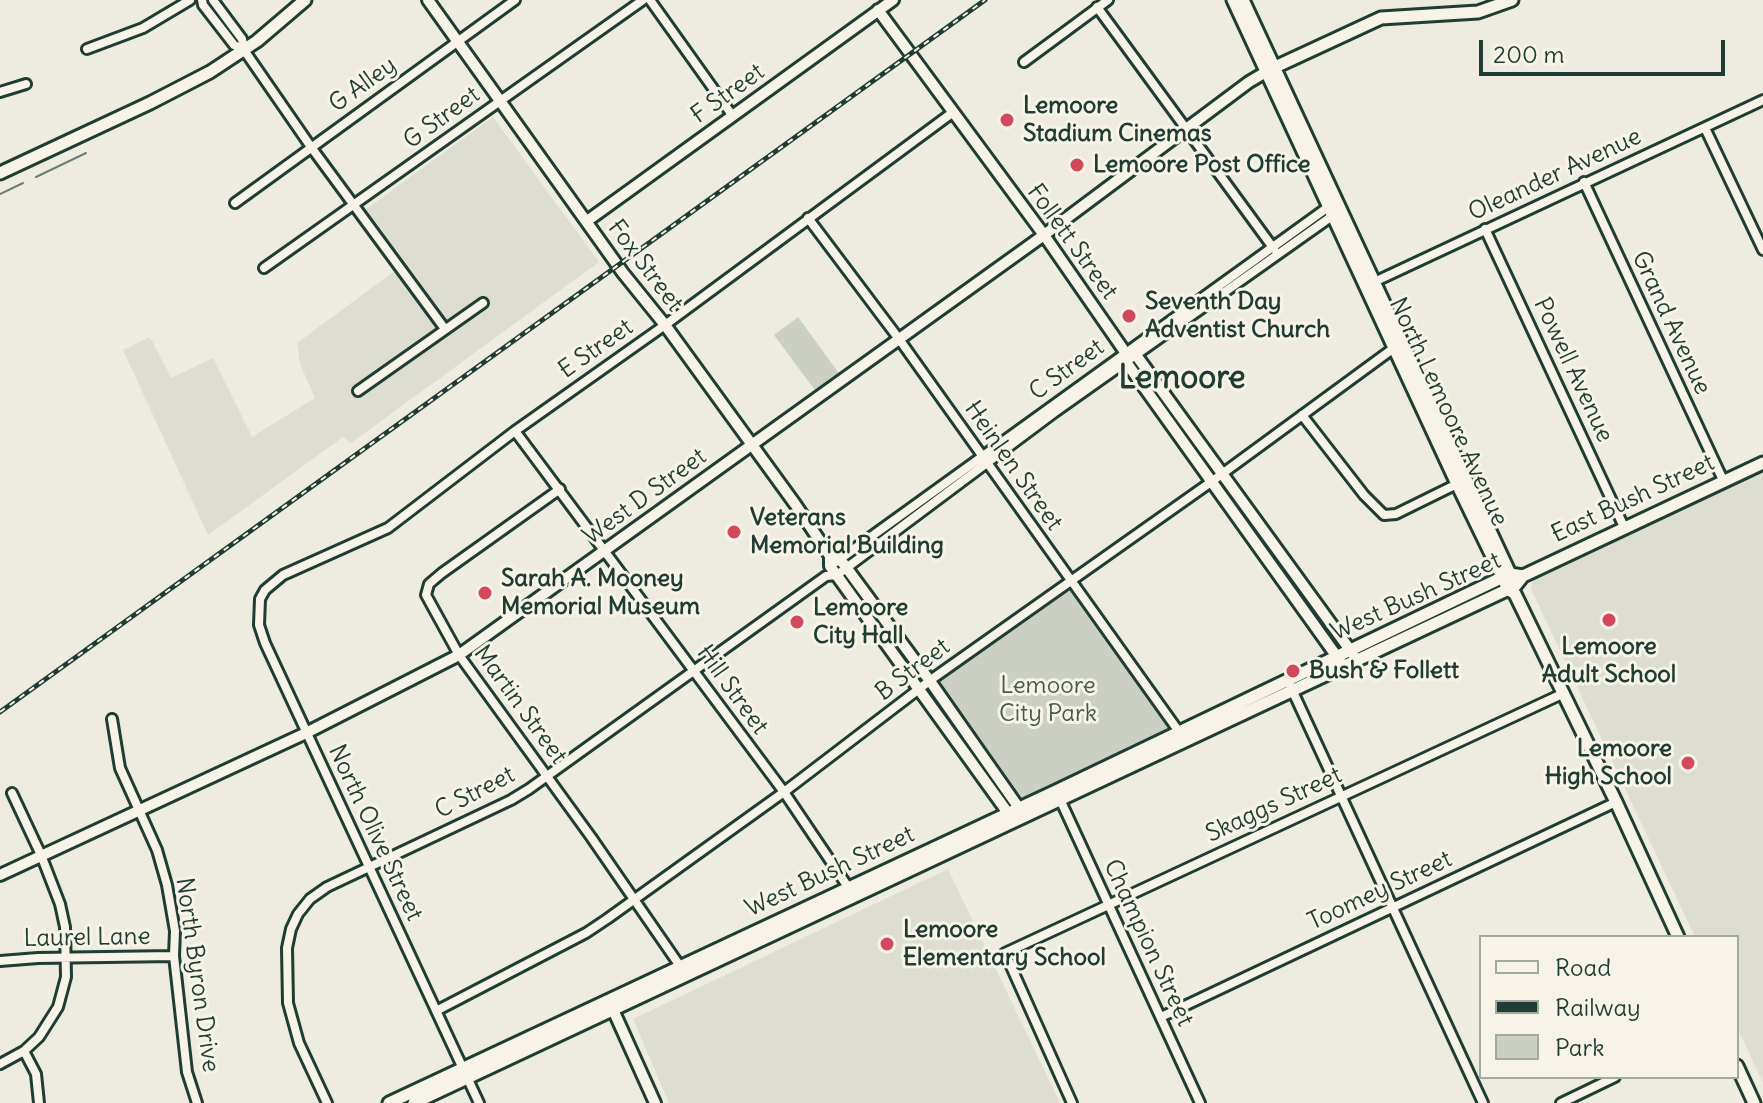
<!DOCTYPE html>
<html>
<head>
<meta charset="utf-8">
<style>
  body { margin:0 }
  #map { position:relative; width:1763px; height:1103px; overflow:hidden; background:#eeece1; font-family:Delius,sans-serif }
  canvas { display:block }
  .legend { position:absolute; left:1479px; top:935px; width:260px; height:144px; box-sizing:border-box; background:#f7f3e8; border:2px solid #a1aaa0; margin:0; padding:10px 14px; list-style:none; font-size:24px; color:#1f3d34 }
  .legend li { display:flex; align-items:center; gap:16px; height:40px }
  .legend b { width:40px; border:2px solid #a1aaa0 }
  .scale { position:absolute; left:1479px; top:40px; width:246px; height:36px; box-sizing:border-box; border:4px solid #1f3d34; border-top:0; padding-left:10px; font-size:24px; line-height:28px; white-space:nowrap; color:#1f3d34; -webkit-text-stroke:6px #f7f3e8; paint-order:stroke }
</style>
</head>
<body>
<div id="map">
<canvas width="1763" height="1103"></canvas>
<ul class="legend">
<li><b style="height:10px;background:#f7f3e8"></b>Road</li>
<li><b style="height:10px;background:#1f3d34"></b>Railway</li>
<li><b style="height:22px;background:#cccfc4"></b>Park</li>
</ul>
<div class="scale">200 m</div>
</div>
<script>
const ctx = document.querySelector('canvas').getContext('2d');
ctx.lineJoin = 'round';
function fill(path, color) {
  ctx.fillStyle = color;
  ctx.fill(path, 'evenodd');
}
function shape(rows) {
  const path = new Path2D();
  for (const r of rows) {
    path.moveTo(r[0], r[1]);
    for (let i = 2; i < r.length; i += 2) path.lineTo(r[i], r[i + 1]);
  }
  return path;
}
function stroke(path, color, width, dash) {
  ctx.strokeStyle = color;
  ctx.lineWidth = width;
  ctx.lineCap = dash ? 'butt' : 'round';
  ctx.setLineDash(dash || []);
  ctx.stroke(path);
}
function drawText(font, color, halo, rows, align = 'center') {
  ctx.font = font + ' Delius,sans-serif';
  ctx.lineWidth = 6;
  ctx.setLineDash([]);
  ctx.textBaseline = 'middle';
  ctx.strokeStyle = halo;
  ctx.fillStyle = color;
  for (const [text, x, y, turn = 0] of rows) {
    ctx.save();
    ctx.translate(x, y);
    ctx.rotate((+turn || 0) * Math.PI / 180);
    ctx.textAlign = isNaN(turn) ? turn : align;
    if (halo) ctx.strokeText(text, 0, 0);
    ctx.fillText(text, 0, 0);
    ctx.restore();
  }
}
fill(shape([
  [493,117,599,262,351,443,343,437,208,535,123,350,150,337,171,378,213,358,252,437,315,398,300,364,297,343,404,264,365,210],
  [1763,472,1763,1083,1737,1027,1737,937,1695,937,1531,589,1533,580],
  [948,869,1060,1103,669,1103,633,1019]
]), '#ddddd2');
fill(shape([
  [798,317,843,379,820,397,774,335],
  [1070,581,1178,732,1019,808,930,681]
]), '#cccfc4');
stroke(shape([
  [36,177,86,153],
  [0,194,23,183]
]), '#6c7e74', 2);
const minor = shape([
  [202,0,203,5,234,45,244,50],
  [213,0,242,39,244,50,311,147,445,329],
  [650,0,732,115],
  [1097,7,1274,249],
  [87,49,143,28,190,0],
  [1024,62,1108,0],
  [0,92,26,84],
  [1705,128,1763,250],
  [1584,182,1723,480],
  [235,203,515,0],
  [808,218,899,339,1182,736],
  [1485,229,1624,527],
  [264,268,643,0],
  [1372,283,1763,100],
  [358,391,483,303],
  [1302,415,1364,495,1384,515,1396,514,1461,482],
  [515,431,784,792,850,890],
  [560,489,442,573,429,584,426,595,459,655,591,837,682,969],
  [836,562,1331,205],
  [1288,681,1483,1103],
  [112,719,120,768,157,850,167,885,175,931,174,956,187,1072,197,1103],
  [1058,795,1200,1103],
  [0,961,38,958,174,956],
  [436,1011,586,933,607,919,784,792,932,679,1211,482,1398,345],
  [1161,1017,1616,802],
  [24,1051,36,1074,39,1103],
  [0,1064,24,1051,39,1037,58,1007,66,977,65,927,60,904,41,855,12,793],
  [327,1103,299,1043,288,1003,287,948,291,929,298,914,310,899,327,887,511,800,529,789,826,576,837,575,1055,412,1335,214],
  [479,1103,265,643,259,625,260,599,265,590,283,575,388,528,515,431,665,325,952,113],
  [1072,1103,1005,953,1562,694],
  [1561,1103,1615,1077]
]);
const tertiary = shape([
  [428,0,623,273,665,325,795,504,830,556,830,566,1008,813,1019,819,1019,808,930,681,840,559,830,556],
  [878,10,1044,235,1125,352,1136,355,1353,654],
  [587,221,893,0],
  [1125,352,1126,362,1340,661],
  [0,875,306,733,459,655,1044,235,1249,82,1271,69],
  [610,1003,655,1103]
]);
const secondary = shape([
  [1233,0,1457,484,1508,589,1515,594,1616,802,1678,937],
  [1243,0,1512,578],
  [1273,68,1381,18,1478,12,1512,0],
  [0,173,150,103,210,72,257,41,305,0],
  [1737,1066,1754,1103],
  [389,1103,1056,791,1503,577,1510,574,1523,576],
  [414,1103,1515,586,1523,576,1763,463]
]);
stroke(minor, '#1f3d34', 14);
stroke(tertiary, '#1f3d34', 16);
stroke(secondary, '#1f3d34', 17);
stroke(minor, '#f7f3e8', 8);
stroke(tertiary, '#f7f3e8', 10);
stroke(secondary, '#f7f3e8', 11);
const rail = shape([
  [0,712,985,0]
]);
stroke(rail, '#1f3d34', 5);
stroke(rail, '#f7f3e8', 2, [6]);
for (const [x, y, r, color] of [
  [1007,120,8,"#d1495b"],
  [1077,165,8,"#d1495b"],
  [1129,316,8,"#d1495b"],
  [734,532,8,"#d1495b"],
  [485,593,8,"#d1495b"],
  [1609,620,8,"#d1495b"],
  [797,622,8,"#d1495b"],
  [1293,671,8,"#d1495b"],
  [1688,763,8,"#d1495b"],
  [887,944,8,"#d1495b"]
]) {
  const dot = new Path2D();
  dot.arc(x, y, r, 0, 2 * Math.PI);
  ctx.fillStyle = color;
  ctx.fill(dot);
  stroke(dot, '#f7f3e8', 3);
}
drawText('24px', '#1f3d34', '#f7f3e8', [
  ["G Alley",363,85,-36],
  ["F Street",728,94,-36],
  ["G Street",442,118,-36],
  ["Oleander Avenue",1555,175,-25],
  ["Follett Street",1072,242,54],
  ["Fox Street",645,266,53],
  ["Grand Avenue",1671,323,65],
  ["E Street",596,349,-35],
  ["C Street",1067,370,-36],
  ["Powell Avenue",1573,370,65],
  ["North Lemoore Avenue",1448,412,65],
  ["Heinlen Street",1013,466,55],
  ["West D Street",645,497,-36],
  ["East Bush Street",1633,499,-25],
  ["West Bush Street",1416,597,-24],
  ["B Street",913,670,-37],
  ["Hill Street",732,690,54],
  ["Martin Street",520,705,54],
  ["C Street",475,793,-27],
  ["Skaggs Street",1274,805,-25],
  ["North Olive Street",375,833,65],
  ["West Bush Street",830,872,-25],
  ["Toomey Street",1380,891,-25],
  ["Laurel Lane",87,938,-1],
  ["Champion Street",1148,943,65],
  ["North Byron Drive",197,975,82]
]);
drawText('bold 24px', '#1f3d34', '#f7f3e8', [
  ["Lemoore",1023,106],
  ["Stadium Cinemas",1023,134],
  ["Lemoore Post Office",1093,165],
  ["Seventh Day",1145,302],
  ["Adventist Church",1145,330],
  ["Veterans",750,518],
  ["Memorial Building",750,546],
  ["Sarah A. Mooney",501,579],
  ["Memorial Museum",501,607],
  ["Lemoore",813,608],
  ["City Hall",813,636],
  ["Lemoore",1609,647,"center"],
  ["Adult School",1609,675,"center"],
  ["Bush & Follett",1309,671],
  ["Lemoore",1672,749,"right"],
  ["High School",1672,777,"right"],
  ["Lemoore",903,930],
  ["Elementary School",903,958]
], 'left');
drawText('24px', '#425a51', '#f7f3e8', [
  ["Lemoore",1048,686],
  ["City Park",1048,714]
]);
drawText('bold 32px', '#1f3d34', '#f7f3e8', [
  ["Lemoore",1182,379]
]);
</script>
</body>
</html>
